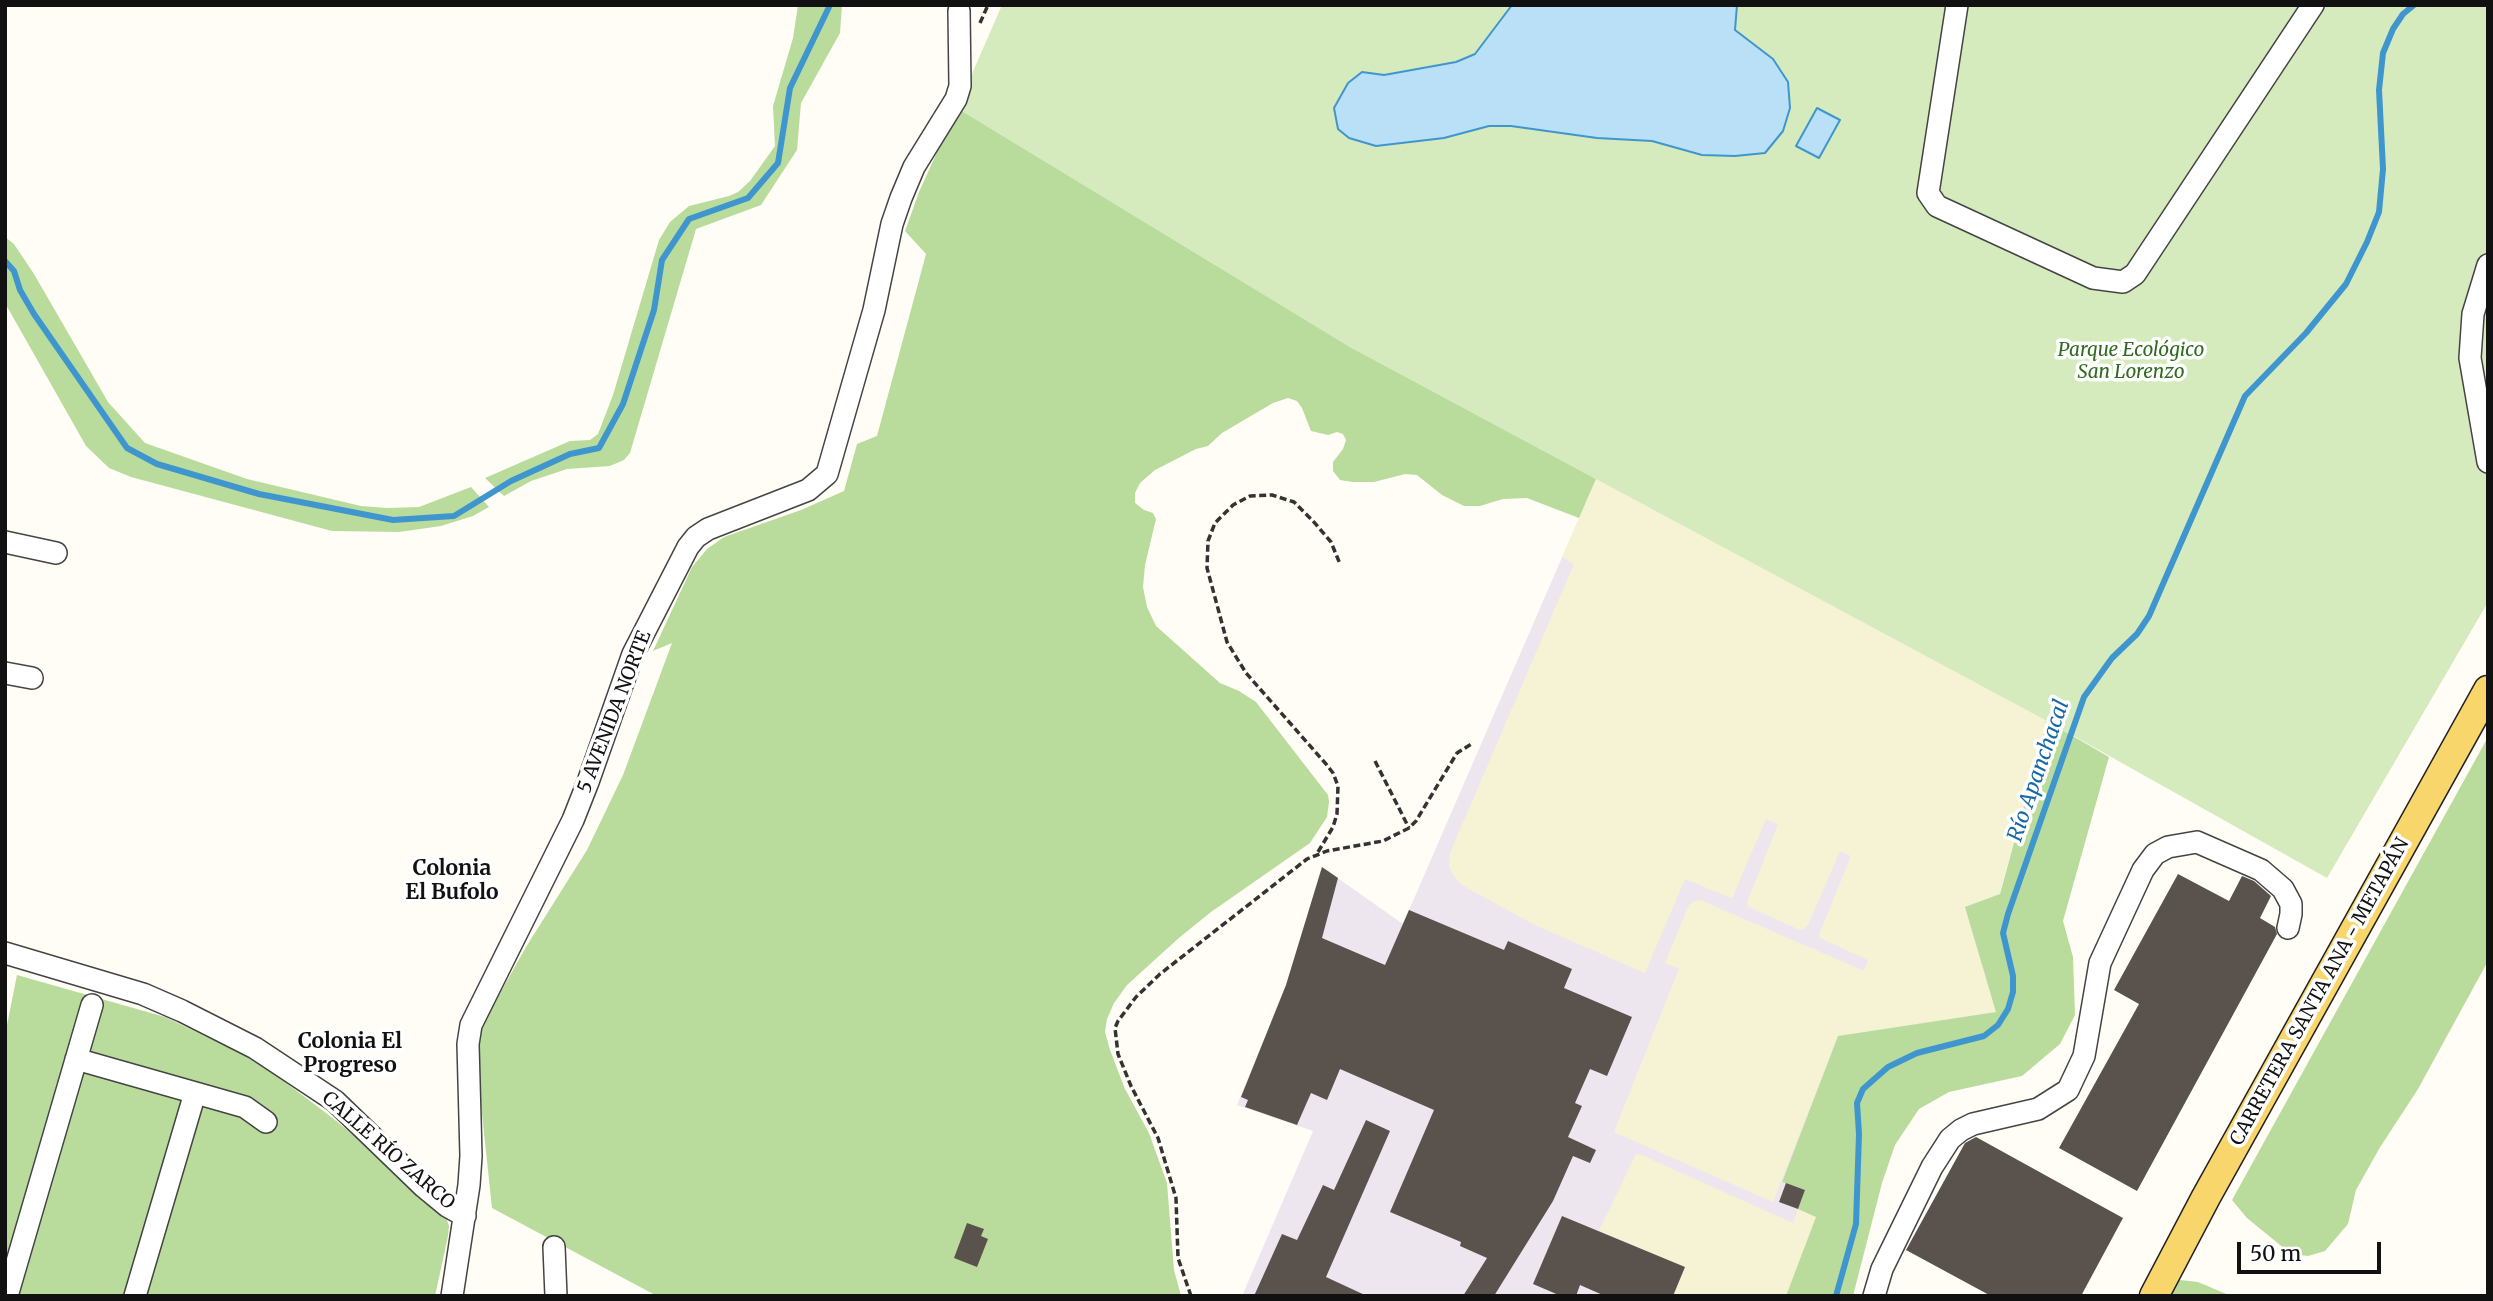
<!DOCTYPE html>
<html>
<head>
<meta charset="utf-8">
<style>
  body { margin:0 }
  #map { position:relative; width:2493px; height:1301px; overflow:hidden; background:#fffdf5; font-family:Merriweather,serif }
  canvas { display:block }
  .frame { position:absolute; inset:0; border:7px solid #111; pointer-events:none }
  .scale { position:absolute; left:2237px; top:1242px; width:144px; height:32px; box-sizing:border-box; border:4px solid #111; border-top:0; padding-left:9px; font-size:21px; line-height:24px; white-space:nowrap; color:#111; -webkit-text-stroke:5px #fff; paint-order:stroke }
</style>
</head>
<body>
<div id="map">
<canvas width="2493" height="1301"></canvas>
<div class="frame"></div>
<div class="scale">50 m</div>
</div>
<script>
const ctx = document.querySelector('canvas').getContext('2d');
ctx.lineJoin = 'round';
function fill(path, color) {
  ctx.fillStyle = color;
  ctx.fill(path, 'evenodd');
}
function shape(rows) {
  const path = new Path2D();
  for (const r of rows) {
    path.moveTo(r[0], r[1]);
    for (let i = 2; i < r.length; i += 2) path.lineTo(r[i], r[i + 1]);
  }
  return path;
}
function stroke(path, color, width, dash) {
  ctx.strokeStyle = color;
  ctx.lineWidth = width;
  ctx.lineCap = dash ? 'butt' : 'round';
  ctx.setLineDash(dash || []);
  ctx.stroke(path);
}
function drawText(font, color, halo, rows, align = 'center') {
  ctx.font = font + ' Merriweather,serif';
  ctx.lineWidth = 7;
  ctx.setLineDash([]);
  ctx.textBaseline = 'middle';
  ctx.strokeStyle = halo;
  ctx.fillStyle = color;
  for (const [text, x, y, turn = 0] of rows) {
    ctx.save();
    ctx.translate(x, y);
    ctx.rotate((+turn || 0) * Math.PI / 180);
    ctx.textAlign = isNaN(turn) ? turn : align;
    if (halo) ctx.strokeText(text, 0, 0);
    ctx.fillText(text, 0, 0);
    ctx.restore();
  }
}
fill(shape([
  [1596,479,2047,721,1999,895,1996,1012,1838,1036,1782,1182,1805,1190,1817,1217,1786,1296,1242,1296,1313,1131,1237,1105,1286,985,1322,867,1403,924]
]), '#eee6ef');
fill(shape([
  [1596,479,2047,721,1999,895,1965,907,1996,1012,1838,1036,1773,1202,1614,1132,1679,969,1665,963,1689,905,1694,901,1700,900,1864,971,1868,960,1820,938,1819,935,1851,856,1840,851,1808,925,1804,929,1800,930,1749,907,1747,903,1778,824,1766,819,1732,898,1685,879,1645,973,1535,925,1462,885,1454,876,1449,867,1450,853,1574,564,1562,557],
  [1636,1154,1641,1155,1793,1223,1798,1209,1817,1217,1786,1296,1673,1296,1684,1267,1599,1231]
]), '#f6f3d4');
fill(shape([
  [1002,5,2488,5,2488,602,2327,878,2047,721,1350,347,957,108]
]), '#d5ebbd');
fill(shape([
  [798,5,842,5,840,33,801,103,797,150,761,205,696,229,630,453,624,460,610,466,567,469,531,481,504,496,485,478,570,441,590,440,598,434,613,395,659,240,670,222,689,206,729,196,738,192,750,181,775,146,773,106,793,38],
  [957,108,1350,347,1596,479,1579,518,1527,498,1503,499,1480,506,1464,506,1442,495,1417,475,1405,474,1374,482,1353,482,1340,480,1333,471,1333,462,1343,449,1346,440,1343,434,1337,432,1328,435,1311,431,1302,408,1297,401,1288,398,1273,403,1222,433,1208,446,1196,449,1155,470,1140,483,1135,493,1135,503,1144,510,1153,513,1156,519,1145,565,1143,587,1147,607,1156,626,1220,683,1239,691,1256,702,1328,795,1329,802,1327,817,1310,843,1211,912,1180,937,1127,985,1114,1003,1107,1019,1105,1032,1110,1050,1125,1089,1149,1133,1167,1183,1174,1270,1181,1296,657,1296,492,1208,477,1067,477,1043,482,1025,526,947,587,850,623,775,672,643,653,651,692,567,707,549,724,537,801,510,844,491,857,444,877,436,926,254,905,231,919,192],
  [5,237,14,244,34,274,108,402,145,443,247,479,361,506,387,508,419,507,471,487,489,507,473,516,441,526,399,532,332,531,131,477,109,468,86,446,5,303],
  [2047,721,2109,757,2063,921,2073,957,2075,1015,2060,1044,2022,1076,1949,1092,1919,1109,1895,1145,1882,1183,1853,1296,1786,1296,1816,1217,1798,1209,1805,1190,1782,1182,1838,1036,1996,1012,1965,907,2000,894],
  [2488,737,2488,961,2418,1089,2379,1149,2356,1190,2348,1224,2325,1251,2308,1256,2291,1254,2247,1218,2232,1200],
  [17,975,165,1017,242,1054,273,1073,326,1113,388,1162,446,1217,449,1226,448,1236,435,1296,5,1296,5,1035],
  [2180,1280,2198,1282,2231,1296,2169,1296,2173,1286]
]), '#b9dc9c');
const water = shape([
  [1512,5,1737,5,1735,30,1773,59,1788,82,1790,108,1783,131,1765,153,1735,156,1702,155,1652,141,1597,138,1511,126,1489,126,1444,138,1376,146,1349,138,1338,129,1334,108,1348,83,1362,72,1384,75,1456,62,1475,54,1512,5],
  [1817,108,1840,120,1819,158,1796,146,1817,108]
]);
fill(water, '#b9e0f7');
stroke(water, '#3f96cf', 2);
stroke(shape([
  [5,261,14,271,20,290,34,314,127,448,157,464,259,494,393,520,454,516,511,481,570,454,599,448,623,404,654,310,662,260,689,219,748,198,778,163,790,88,830,5],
  [1836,1296,1856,1224,1859,1134,1857,1103,1863,1089,1888,1067,1917,1053,1984,1036,1998,1025,2008,1009,2013,992,2013,976,2003,933,2008,914,2084,697,2112,658,2137,634,2149,616,2245,396,2306,333,2346,284,2367,242,2379,212,2383,169,2379,90,2383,53,2393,29,2403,14,2414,5]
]), '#3f96cf', 6);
fill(shape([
  [1322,867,1338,878,1322,938,1385,965,1409,910,1504,950,1508,941,1572,969,1564,988,1632,1017,1607,1076,1590,1069,1575,1103,1582,1106,1568,1137,1596,1150,1590,1163,1573,1156,1553,1201,1494,1296,1463,1296,1487,1258,1460,1246,1461,1242,1390,1212,1434,1110,1340,1069,1327,1100,1311,1093,1297,1125,1245,1107,1248,1100,1241,1097,1286,985],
  [2178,874,2229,901,2242,876,2254,881,2271,896,2260,918,2275,927,2277,934,2137,1191,2059,1148,2139,1004,2114,990],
  [1366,1120,1390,1131,1326,1277,1367,1296,1254,1296,1282,1234,1297,1240,1323,1185,1334,1190],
  [1976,1137,2123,1218,2081,1296,1991,1296,1906,1250,1965,1143],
  [1786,1183,1805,1190,1798,1209,1779,1202],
  [1562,1216,1685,1267,1673,1296,1605,1296,1580,1285,1576,1296,1561,1296,1533,1284],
  [967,1223,984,1229,981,1236,988,1239,977,1267,954,1258]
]), '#5a524d');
const minor = shape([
  [1957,5,1928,193,1937,206,2093,278,2123,282,2135,274,2313,5],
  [2488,265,2473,314,2470,358,2488,462],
  [5,542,56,553],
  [5,673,32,678],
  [5,953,143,994,182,1011,255,1048,335,1101,424,1187,447,1206,465,1216],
  [76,1059,245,1107,266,1122],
  [554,1247,556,1296],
  [7,1296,92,1005],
  [135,1296,195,1093],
  [452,1296,469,1185,471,1156,468,1044,471,1025,573,820,588,782,633,654,688,547,696,537,708,529,808,490,827,474,874,310,892,224,901,198,914,167,956,99,960,86,959,11],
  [1874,1296,1882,1269,1932,1167,1950,1139,1961,1130,1973,1124,2038,1109,2068,1090,2084,1056,2100,963,2143,870,2155,854,2168,847,2197,842,2261,870,2283,889,2291,904,2291,914,2288,928]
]);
const major = shape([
  [2154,1296,2206,1197,2488,690]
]);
stroke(minor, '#444', 24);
stroke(major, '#222', 31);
stroke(shape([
  [980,23,988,5],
  [1375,761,1409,828],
  [1318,852,1333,827,1337,814,1338,786,1333,773,1326,764,1246,673,1227,642,1207,568,1208,541,1215,523,1233,505,1250,496,1272,495,1294,502,1313,521,1331,542,1340,564],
  [1191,1296,1178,1258,1176,1198,1158,1138,1131,1086,1118,1054,1115,1028,1118,1021,1136,997,1160,974,1307,859,1327,851,1383,841,1409,828,1416,821,1457,753,1473,743]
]), '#333', 3.5, [7, 3.5]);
stroke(minor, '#fff', 21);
stroke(major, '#f9d66b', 28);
drawText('italic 19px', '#2f6b1f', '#fff', [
  ["Parque Ecológico",2131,351],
  ["San Lorenzo",2131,373]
]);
drawText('19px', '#111', '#fff', [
  ["5 AVENIDA NORTE",615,712,-69],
  ["CARRETERA SANTA ANA - METAPÁN",2320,992,-61],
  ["CALLE RÍO ZARCO",388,1151,41]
]);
drawText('italic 21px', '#1768a6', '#fff', [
  ["Río Apanchacal",2039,771,-71]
]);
drawText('bold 21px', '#111', '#fff', [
  ["Colonia",452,869],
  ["El Bufolo",452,893],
  ["Colonia El",350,1042],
  ["Progreso",350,1066]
]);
</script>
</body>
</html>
